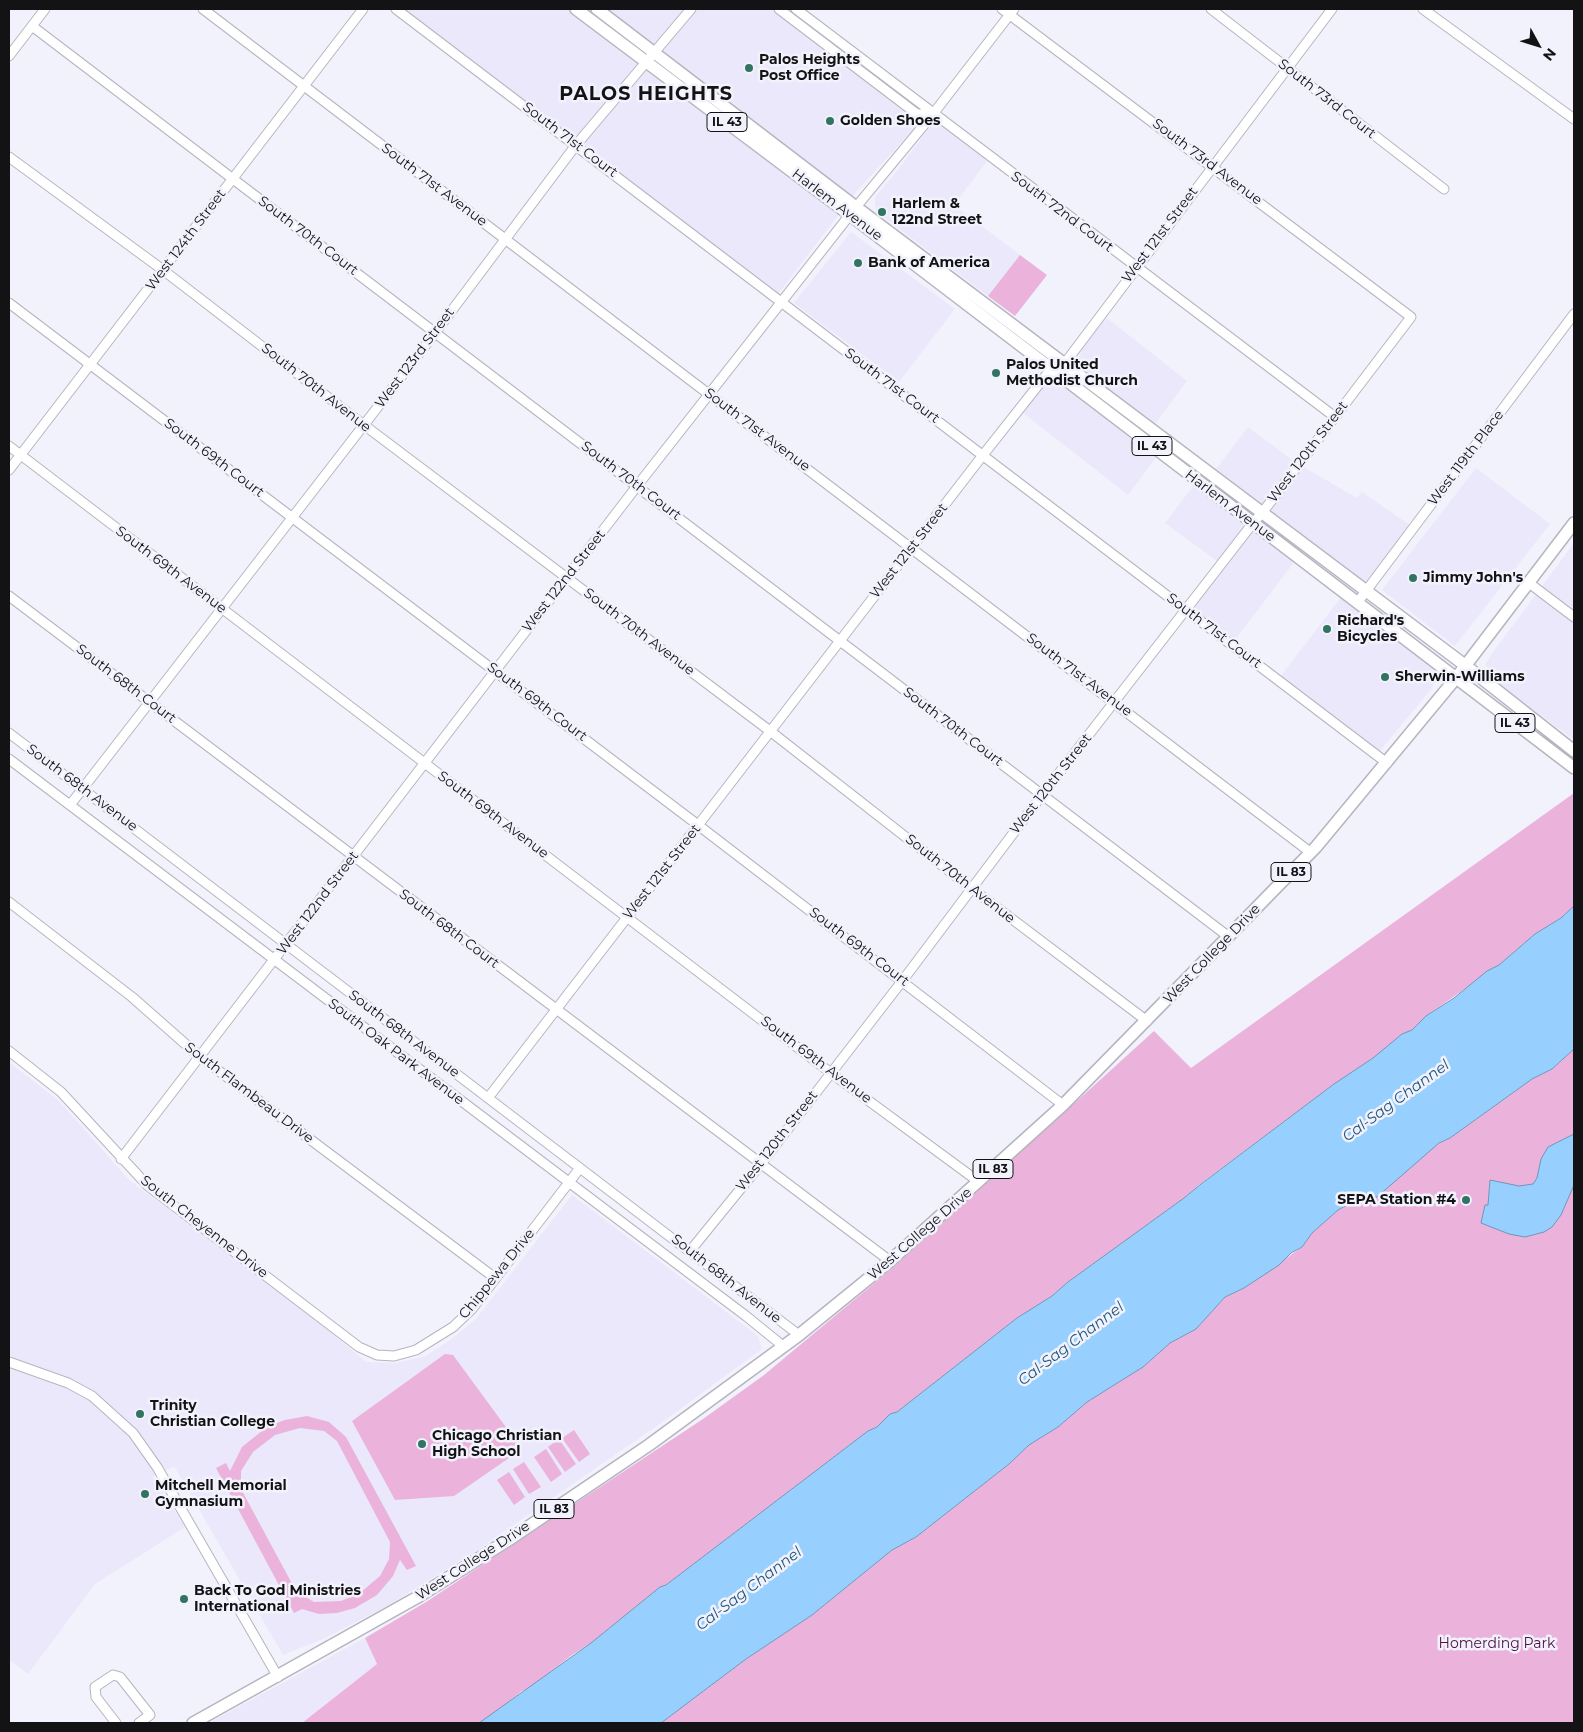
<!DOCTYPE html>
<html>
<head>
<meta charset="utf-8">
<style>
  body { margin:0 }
  #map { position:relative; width:1583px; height:1732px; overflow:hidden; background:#f2f2fc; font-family:Montserrat,sans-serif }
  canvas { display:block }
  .frame { position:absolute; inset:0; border:10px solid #131316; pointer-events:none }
  .north { position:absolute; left:1513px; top:20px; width:50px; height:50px; -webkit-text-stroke:4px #f2f2fc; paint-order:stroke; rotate:129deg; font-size:14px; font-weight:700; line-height:20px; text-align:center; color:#131316 }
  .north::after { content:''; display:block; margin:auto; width:18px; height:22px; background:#131316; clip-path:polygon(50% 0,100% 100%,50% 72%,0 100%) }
</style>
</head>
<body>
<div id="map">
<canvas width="1583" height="1732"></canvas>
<div class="frame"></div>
<div class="north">N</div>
</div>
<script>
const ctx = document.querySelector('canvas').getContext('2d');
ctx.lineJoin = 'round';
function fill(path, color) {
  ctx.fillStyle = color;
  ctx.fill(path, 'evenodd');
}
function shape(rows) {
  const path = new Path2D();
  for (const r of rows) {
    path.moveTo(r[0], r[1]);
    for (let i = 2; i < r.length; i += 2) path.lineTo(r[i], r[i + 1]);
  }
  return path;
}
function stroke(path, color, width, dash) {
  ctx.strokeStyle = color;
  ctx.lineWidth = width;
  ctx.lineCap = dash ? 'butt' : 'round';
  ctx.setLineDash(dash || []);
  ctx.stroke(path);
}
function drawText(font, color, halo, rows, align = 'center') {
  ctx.font = font + ' Montserrat,sans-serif';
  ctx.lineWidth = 5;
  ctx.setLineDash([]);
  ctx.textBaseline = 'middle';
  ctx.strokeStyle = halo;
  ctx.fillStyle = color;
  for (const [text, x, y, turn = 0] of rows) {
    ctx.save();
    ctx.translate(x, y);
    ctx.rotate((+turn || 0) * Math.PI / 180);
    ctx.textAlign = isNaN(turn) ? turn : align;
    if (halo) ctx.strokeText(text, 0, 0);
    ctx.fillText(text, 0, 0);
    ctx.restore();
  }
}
fill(shape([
  [401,9,774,9,921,121,856,192,778,294],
  [940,122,987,161,954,205,1020,255,988,296,877,212,875,206,875,197,898,170,931,125],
  [851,232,955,309,899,382,794,303],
  [1107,318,1187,381,1155,424,1076,363,1087,339],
  [1051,376,1157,456,1128,495,1022,412],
  [1248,427,1295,462,1357,498,1362,492,1410,525,1366,583,1216,469],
  [1476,468,1550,524,1455,646,1382,590],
  [1194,485,1295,561,1234,641,1192,610,1225,567,1165,523],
  [1574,543,1574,740,1491,678,1486,664,1491,655],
  [1342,596,1431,665,1434,671,1436,678,1432,688,1379,752,1280,677],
  [9,1062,59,1101,130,1181,301,1307,366,1362,396,1363,426,1356,450,1340,476,1319,572,1195,758,1336,762,1349,661,1423,476,1551,387,1606,323,1639,283,1655,174,1466,153,1477,185,1527,95,1584,28,1674,9,1660],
  [365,1638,377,1664,302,1723,209,1723]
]), '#eae8fa');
fill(shape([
  [1020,255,1047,275,1015,316,988,296],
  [1574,793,1574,906,1561,918,1535,934,1499,965,1426,1016,1412,1030,1344,1080,1334,1084,1200,1184,1184,1198,1068,1282,1052,1296,1017,1318,897,1412,890,1414,877,1427,868,1431,666,1585,660,1587,591,1643,572,1655,528,1689,522,1691,485,1721,479,1723,302,1723,377,1664,365,1638,426,1602,703,1419,764,1375,896,1265,1154,1031,1191,1068],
  [1574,1049,1574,1723,661,1723,746,1659,812,1615,892,1550,916,1537,1009,1464,1029,1445,1058,1427,1087,1402,1143,1367,1170,1343,1196,1329,1225,1297,1244,1288,1302,1247,1312,1233,1338,1210,1366,1195,1439,1143,1450,1138,1532,1079,1552,1069],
  [445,1354,453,1355,522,1449,454,1496,395,1500,352,1421],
  [307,1416,329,1422,346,1437,416,1566,407,1570,400,1560,393,1576,377,1595,355,1608,337,1613,319,1614,302,1609,294,1613,216,1468,226,1463,230,1471,242,1447,268,1426,285,1420],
  [300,1428,324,1431,337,1441,390,1542,389,1559,380,1576,360,1593,341,1601,314,1602,296,1591,241,1489,241,1471,253,1452,275,1435],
  [574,1430,590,1454,579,1462,562,1438],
  [559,1439,576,1464,565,1472,548,1447],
  [546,1449,562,1474,551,1482,534,1457],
  [524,1462,541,1487,529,1494,513,1469],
  [509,1472,525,1497,514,1505,497,1480]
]), '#ebb3dc');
const water = shape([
  [1574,906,1574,1049,1552,1069,1532,1079,1450,1138,1439,1143,1377,1197,1366,1195,1338,1210,1312,1233,1302,1247,1291,1253,1279,1265,1244,1288,1225,1297,1196,1329,1170,1343,1143,1367,1087,1402,1058,1427,1029,1445,1009,1464,916,1537,892,1550,812,1615,746,1659,661,1723,479,1723,591,1643,660,1587,666,1585,868,1431,877,1427,890,1414,897,1412,1017,1318,1052,1296,1068,1282,1184,1198,1201,1184,1334,1084,1373,1058,1402,1034,1412,1030,1426,1016,1454,998,1487,971,1499,965,1535,934,1561,918,1574,906],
  [1574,1134,1574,1185,1561,1215,1552,1227,1544,1232,1525,1237,1509,1234,1481,1223,1485,1205,1488,1205,1490,1180,1519,1186,1533,1184,1537,1178,1541,1159,1548,1147,1574,1134]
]);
fill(water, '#97d0fe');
stroke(water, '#6f97b8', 1);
const minor = shape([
  [203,9,1310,852],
  [396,9,1387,763],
  [779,9,917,114,933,114],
  [796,9,1335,417],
  [1211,9,1444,189],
  [1423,9,1574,119],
  [32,26,1229,937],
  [9,56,45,9],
  [9,157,163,270,364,425,770,731,971,888,1147,1021],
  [9,303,698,825,1063,1105],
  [9,446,831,1073,979,1182],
  [9,470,363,9],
  [1529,583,1574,617],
  [9,596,890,1261],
  [1357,603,1574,314],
  [9,733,799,1335],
  [9,759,746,1316,783,1346],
  [70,805,435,333,576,145,691,9],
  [9,902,132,997,199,1056,495,1278],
  [9,1051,61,1092,148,1186,359,1347,377,1355,394,1356,416,1350,453,1327,472,1309,580,1168],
  [488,1098,983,455,1051,369,1065,363,1332,9],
  [121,1159,637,486,856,207,933,114,1014,9],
  [690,1251,760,1165,903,980,1042,795,1253,523,1262,513,1411,317,1002,9],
  [9,1362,68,1383,92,1396,133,1433,157,1467,278,1677],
  [116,1723,96,1697,95,1687,113,1675,120,1677,150,1715,139,1723]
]);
const major = shape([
  [576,9,850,215,1574,768],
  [597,9,856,207,1466,666,1574,751],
  [193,1723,416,1598,513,1537,649,1445,799,1335,890,1261,1063,1105,1316,847,1456,678,1574,523]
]);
stroke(minor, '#b6b5bf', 11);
stroke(major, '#b6b5bf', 14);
stroke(minor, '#fff', 9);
stroke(major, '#fff', 11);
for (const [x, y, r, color] of [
  [749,68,5,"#337362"],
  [830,121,5,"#337362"],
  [882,212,5,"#337362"],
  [858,263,5,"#337362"],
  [996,373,5,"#337362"],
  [1413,578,5,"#337362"],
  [1327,629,5,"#337362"],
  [1385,677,5,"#337362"],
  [1466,1200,5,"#337362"],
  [140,1414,5,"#337362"],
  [422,1444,5,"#337362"],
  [145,1494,5,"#337362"],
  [184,1599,5,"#337362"]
]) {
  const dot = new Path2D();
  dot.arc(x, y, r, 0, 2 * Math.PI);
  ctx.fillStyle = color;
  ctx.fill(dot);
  stroke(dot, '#f2f2fc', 2);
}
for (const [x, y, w] of [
  [727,122,40],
  [1152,446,40],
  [1515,723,40],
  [1291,872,40],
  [993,1169,40],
  [554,1509,40]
]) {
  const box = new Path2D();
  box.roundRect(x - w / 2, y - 9.5, w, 19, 4);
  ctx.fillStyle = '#f2f2fc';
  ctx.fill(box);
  stroke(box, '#131316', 1);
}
drawText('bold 12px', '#131316', null, [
  ["IL 43",727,122],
  ["IL 43",1152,446],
  ["IL 43",1515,723],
  ["IL 83",1291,872],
  ["IL 83",993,1169],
  ["IL 83",554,1509]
]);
drawText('bold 14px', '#131316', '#f2f2fc', [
  ["Palos Heights",759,60],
  ["Post Office",759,76],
  ["Golden Shoes",840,121],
  ["Harlem &",892,204],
  ["122nd Street",892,220],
  ["Bank of America",868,263],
  ["Palos United",1006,365],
  ["Methodist Church",1006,381],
  ["Jimmy John's",1423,578],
  ["Richard's",1337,621],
  ["Bicycles",1337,637],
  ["Sherwin-Williams",1395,677],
  ["SEPA Station #4",1456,1200,"right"],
  ["Trinity",150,1406],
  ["Christian College",150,1422],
  ["Chicago Christian",432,1436],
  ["High School",432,1452],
  ["Mitchell Memorial",155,1486],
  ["Gymnasium",155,1502],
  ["Back To God Ministries",194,1591],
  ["International",194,1607]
], 'left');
drawText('14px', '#131316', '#f2f2fc', [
  ["South 73rd Court",1327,99,38],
  ["South 71st Court",570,140,37],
  ["South 73rd Avenue",1207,162,37],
  ["South 71st Avenue",434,185,37],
  ["Harlem Avenue",837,205,37],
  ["South 72nd Court",1062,212,37],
  ["West 121st Street",1160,235,-53],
  ["South 70th Court",308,236,37],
  ["West 124th Street",186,240,-53],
  ["West 123rd Street",415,358,-53],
  ["South 71st Court",892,386,37],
  ["South 70th Avenue",316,388,38],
  ["South 71st Avenue",757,430,37],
  ["West 120th Street",1308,452,-53],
  ["South 69th Court",214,458,37],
  ["West 119th Place",1466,458,-53],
  ["South 70th Court",631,481,37],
  ["Harlem Avenue",1230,506,37],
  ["West 121st Street",909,551,-52],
  ["South 69th Avenue",171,570,37],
  ["West 122nd Street",564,581,-52],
  ["South 71st Court",1214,631,37],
  ["South 70th Avenue",639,632,37],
  ["South 71st Avenue",1079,675,37],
  ["South 68th Court",126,684,37],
  ["South 69th Court",537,702,37],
  ["South 70th Court",953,727,37],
  ["West 120th Street",1051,784,-52],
  ["South 68th Avenue",82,788,37],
  ["South 69th Avenue",493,815,37],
  ["West 121st Street",662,872,-52],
  ["South 70th Avenue",960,879,38],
  ["West 122nd Street",318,903,-53],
  ["South 68th Court",449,929,37],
  ["South 69th Court",859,947,37],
  ["West College Drive",1212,954,-46],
  ["South 68th Avenue",404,1034,37],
  ["South Oak Park Avenue",396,1052,37],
  ["South 69th Avenue",816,1060,37],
  ["South Flambeau Drive",249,1093,37],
  ["West 120th Street",777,1141,-52],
  ["South Cheyenne Drive",204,1227,38],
  ["West College Drive",920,1234,-41],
  ["Chippewa Drive",497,1274,-51],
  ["South 68th Avenue",726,1279,38],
  ["West College Drive",473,1561,-33]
]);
drawText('14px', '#4d0f42', '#f2f2fc', [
  ["Homerding Park",1497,1644]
]);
drawText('italic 15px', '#21567c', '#f2f2fc', [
  ["Cal-Sag Channel",1396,1101,-36],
  ["Cal-Sag Channel",1071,1344,-37],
  ["Cal-Sag Channel",749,1589,-37]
]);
ctx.letterSpacing = '1px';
drawText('bold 19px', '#131316', '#f2f2fc', [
  ["PALOS HEIGHTS",646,94]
]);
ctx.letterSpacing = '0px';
</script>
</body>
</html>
